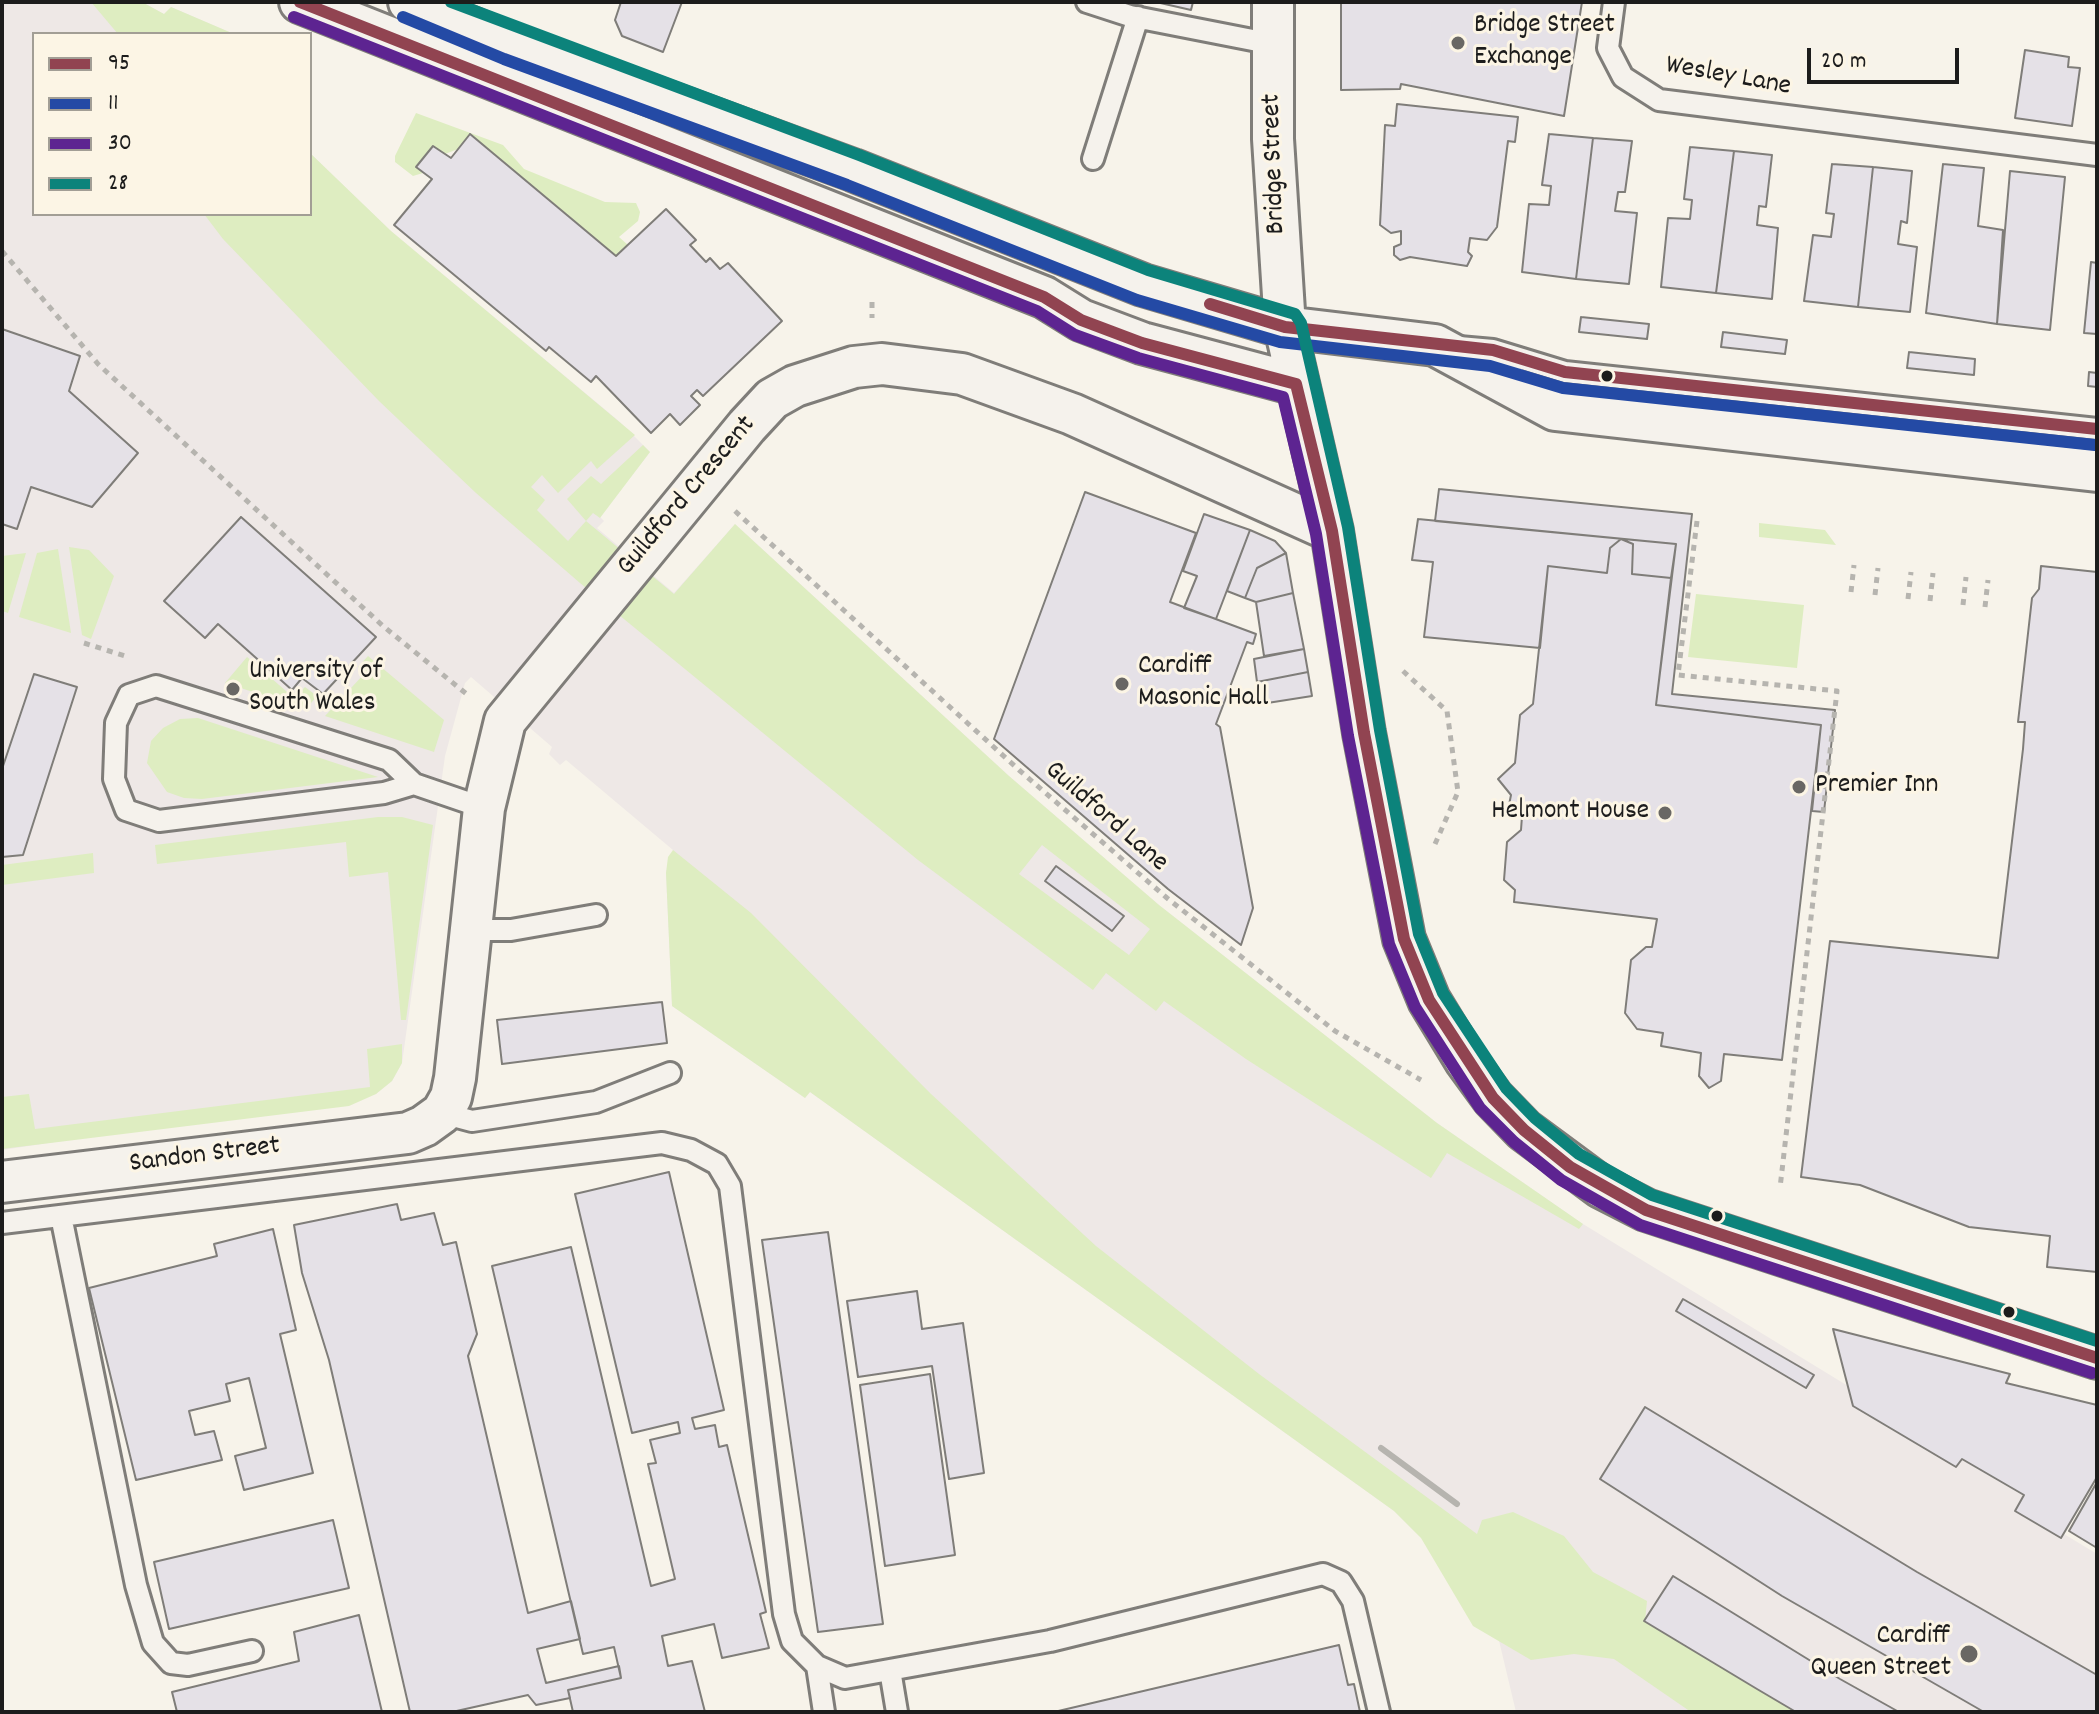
<!DOCTYPE html>
<html>
<head>
<meta charset="utf-8">
<style>
  body { margin:0 }
  #map { position:relative; width:2099px; height:1714px; overflow:hidden; background:#f7f3ea; font-family:Dekko,sans-serif }
  canvas { display:block }
  .frame { position:absolute; inset:0; border:4px solid #1c1c1c; pointer-events:none }
  .legend { position:absolute; left:32px; top:32px; width:280px; height:184px; box-sizing:border-box; background:#fcf5e5; border:2px solid #a29e95; margin:0; padding:10px 14px; list-style:none; font-size:24px; color:#1c1c1c }
  .legend li { display:flex; align-items:center; gap:16px; height:40px }
  .legend b { width:40px; border:2px solid #a29e95 }
  .scale { position:absolute; left:1807px; top:48px; width:152px; height:36px; box-sizing:border-box; border:4px solid #1c1c1c; border-top:0; padding-left:10px; font-size:24px; line-height:28px; white-space:nowrap; color:#1c1c1c; -webkit-text-stroke:6px #fcf5e5; paint-order:stroke }
</style>
</head>
<body>
<div id="map">
<canvas width="2099" height="1714"></canvas>
<div class="frame"></div>
<ul class="legend">
<li><b style="height:10px;background:#914451"></b>95</li>
<li><b style="height:10px;background:#244aa5"></b>11</li>
<li><b style="height:10px;background:#5d2491"></b>30</li>
<li><b style="height:10px;background:#0c837b"></b>28</li>
</ul>
<div class="scale">20 m</div>
</div>
<script>
const ctx = document.querySelector('canvas').getContext('2d');
ctx.lineJoin = 'round';
function fill(path, color) {
  ctx.fillStyle = color;
  ctx.fill(path, 'evenodd');
}
function shape(rows) {
  const path = new Path2D();
  for (const r of rows) {
    path.moveTo(r[0], r[1]);
    for (let i = 2; i < r.length; i += 2) path.lineTo(r[i], r[i + 1]);
  }
  return path;
}
function stroke(path, color, width, dash) {
  ctx.strokeStyle = color;
  ctx.lineWidth = width;
  ctx.lineCap = dash ? 'butt' : 'round';
  ctx.setLineDash(dash || []);
  ctx.stroke(path);
}
function drawText(font, color, halo, rows, align = 'center') {
  ctx.font = font + ' Dekko,sans-serif';
  ctx.lineWidth = 6;
  ctx.setLineDash([]);
  ctx.textBaseline = 'middle';
  ctx.strokeStyle = halo;
  ctx.fillStyle = color;
  for (const [text, x, y, turn = 0] of rows) {
    ctx.save();
    ctx.translate(x, y);
    ctx.rotate((+turn || 0) * Math.PI / 180);
    ctx.textAlign = isNaN(turn) ? turn : align;
    if (halo) ctx.strokeText(text, 0, 0);
    ctx.fillText(text, 0, 0);
    ctx.restore();
  }
}
fill(shape([
  [2,2,142,2,164,14,171,7,234,34,34,34,34,214,310,214,310,153,391,231,620,422,650,452,600,517,604,521,597,528,674,593,735,524,1009,776,1159,905,1437,1123,1583,1224,1848,1386,1833,1329,2010,1374,2007,1383,2097,1405,2097,1477,2064,1534,2097,1554,2097,1712,1516,1712,1491,1607,1394,1511,810,1092,805,1098,672,1006,666,873,673,850,566,760,560,765,549,754,552,747,471,677,465,683,445,756,402,1063,392,1081,376,1094,2,1150]
]), '#eee8e6');
fill(shape([
  [91,2,142,2,164,14,171,7,234,34,118,34],
  [416,113,503,145,524,169,605,202,636,203,640,212,638,221,619,237,628,245,616,256,470,134,458,149,445,154,433,146,416,167,423,173,413,176,395,162,395,156],
  [310,153,391,231,635,435,597,469,591,461,558,493,542,475,531,487,545,500,537,510,568,541,586,521,567,499,591,476,601,484,643,445,650,452,600,518,593,513,586,521,674,594,735,524,1009,776,1159,905,1437,1123,1583,1224,1579,1229,1447,1153,1431,1178,1246,1059,1164,1001,1156,1011,1106,973,1093,990,918,860,580,583,476,493,379,401,223,239,204,214,310,214],
  [1042,845,1150,929,1129,955,1019,874],
  [1759,523,1825,530,1836,545,1759,537],
  [69,547,89,550,114,576,91,639,82,635],
  [58,549,71,633,19,617,37,553],
  [26,553,8,613,2,611,2,556],
  [1696,594,1804,605,1797,668,1688,657],
  [368,656,444,720,434,752,325,716,365,673,358,667],
  [247,657,294,698,305,687,317,696,306,709,225,683],
  [198,718,378,777,202,799,184,798,167,792,147,763,151,741,163,728,180,719],
  [378,817,402,817,433,825,406,1020,401,1020,388,872,349,877,346,842,157,864,155,845],
  [673,850,751,913,931,1094,1096,1246,1259,1374,1477,1534,1482,1520,1513,1512,1564,1536,1593,1572,1647,1601,1645,1621,1796,1712,1691,1712,1614,1659,1574,1654,1531,1660,1473,1626,1421,1538,1394,1511,810,1092,805,1098,672,1006,666,873,668,857],
  [93,853,94,873,2,885,2,865],
  [402,1044,402,1063,392,1081,376,1094,349,1106,2,1149,2,1097,29,1094,35,1129,370,1087,367,1049]
]), '#deedc1');
const building = shape([
  [621,2,682,2,663,52,622,36,615,20,621,2],
  [1156,2,1193,2,1191,10,1156,2],
  [1341,2,1582,2,1564,116,1401,84,1400,89,1341,90,1341,2],
  [2025,50,2069,57,2068,67,2080,68,2072,126,2015,118,2025,50],
  [1397,104,1518,117,1515,142,1508,141,1497,227,1487,240,1470,238,1468,252,1472,256,1467,266,1410,257,1400,260,1394,255,1394,247,1401,244,1401,231,1391,233,1380,225,1385,125,1395,126,1397,104],
  [470,134,616,256,666,209,696,240,690,245,706,262,710,258,720,269,728,263,782,321,703,396,697,390,691,396,700,405,680,425,670,414,651,433,596,376,591,382,549,347,546,351,394,225,432,179,416,167,433,146,451,158,470,134],
  [1549,134,1593,138,1576,279,1522,272,1529,204,1549,205,1551,186,1542,185,1549,134],
  [1593,138,1632,141,1625,192,1618,192,1615,211,1637,213,1629,284,1576,279,1593,138],
  [1690,147,1734,151,1716,293,1661,287,1668,218,1690,219,1692,200,1684,199,1690,147],
  [1734,151,1772,155,1766,207,1759,206,1757,225,1778,228,1772,299,1716,293,1734,151],
  [1832,164,1873,167,1858,307,1804,301,1813,235,1831,237,1834,214,1826,213,1832,164],
  [1943,164,1984,168,1978,226,2003,230,1997,324,1926,313,1943,164],
  [1873,167,1912,171,1907,223,1901,221,1898,244,1917,247,1910,312,1858,307,1873,167],
  [2010,171,2065,177,2050,330,1997,324,2010,171],
  [2091,262,2097,263,2097,334,2084,333,2091,262],
  [1581,317,1649,324,1647,339,1579,332,1581,317],
  [2,329,80,356,69,391,138,453,92,507,31,487,17,529,2,524,2,329],
  [1723,332,1787,340,1785,354,1721,347,1723,332],
  [1909,352,1975,359,1974,375,1907,368,1909,352],
  [2089,372,2097,373,2097,387,2088,386,2089,372],
  [1439,489,1692,514,1672,694,1835,710,1824,812,1812,811,1821,725,1656,705,1676,544,1435,521,1439,489],
  [1085,492,1196,533,1170,602,1256,634,1253,644,1247,642,1216,724,1220,727,1253,908,1241,945,1168,889,994,739,1085,492],
  [1204,514,1250,530,1216,619,1184,608,1197,576,1183,571,1204,514],
  [241,517,376,637,323,694,302,678,292,690,218,624,205,638,164,601,241,517],
  [1418,519,1676,544,1671,578,1632,574,1633,544,1621,539,1610,548,1607,573,1548,566,1540,648,1424,637,1433,562,1412,560,1418,519],
  [1250,530,1275,541,1286,553,1257,568,1245,598,1227,591,1250,530],
  [1621,539,1633,544,1632,574,1671,578,1656,705,1821,725,1782,1060,1724,1054,1721,1081,1709,1088,1699,1076,1701,1053,1661,1046,1663,1033,1637,1029,1625,1013,1631,960,1646,947,1652,947,1657,919,1514,902,1515,890,1504,880,1507,842,1521,830,1522,816,1509,805,1511,795,1498,779,1515,763,1520,715,1533,704,1548,566,1607,573,1610,548,1621,539],
  [1286,553,1293,593,1256,602,1245,598,1257,568,1286,553],
  [2041,566,2097,572,2097,1272,2047,1267,2050,1236,1969,1227,1860,1185,1801,1177,1830,941,1998,958,2023,749,2025,722,2018,722,2032,598,2039,589,2041,566],
  [1293,593,1304,649,1264,656,1256,602,1293,593],
  [1304,649,1308,672,1257,682,1254,659,1304,649],
  [1308,672,1312,696,1261,704,1257,682,1308,672],
  [34,674,77,687,23,855,2,857,2,769,34,674],
  [1056,866,1124,916,1112,931,1045,881,1056,866],
  [662,1002,667,1043,502,1064,497,1020,662,1002],
  [669,1172,724,1410,692,1418,695,1429,715,1425,719,1447,727,1445,766,1612,760,1614,769,1648,722,1658,714,1624,662,1636,668,1666,692,1661,705,1712,573,1712,568,1690,621,1678,614,1647,583,1654,492,1266,571,1247,651,1586,675,1579,648,1464,656,1463,650,1440,680,1433,678,1422,632,1433,575,1194,669,1172],
  [397,1204,401,1220,434,1213,443,1245,456,1242,477,1334,468,1356,528,1613,571,1601,580,1639,537,1649,546,1683,619,1666,621,1678,568,1690,570,1698,536,1705,528,1695,452,1712,410,1712,329,1360,302,1273,294,1225,397,1204],
  [273,1229,296,1330,280,1334,313,1473,244,1490,235,1456,266,1448,249,1378,226,1384,230,1401,189,1411,195,1435,214,1431,222,1460,136,1480,89,1288,217,1256,214,1244,273,1229],
  [828,1232,883,1624,818,1632,762,1240,828,1232],
  [917,1291,922,1329,963,1323,984,1473,949,1479,932,1366,858,1377,847,1301,917,1291],
  [1683,1299,1814,1375,1806,1388,1676,1311,1683,1299],
  [1833,1329,2010,1374,2006,1383,2097,1405,2097,1477,2061,1538,2015,1511,2024,1495,1962,1459,1956,1467,1853,1406,1833,1329],
  [930,1374,955,1555,885,1566,860,1385,930,1374],
  [1645,1407,1917,1572,2097,1675,2097,1712,1984,1712,1782,1596,1600,1479,1645,1407],
  [2097,1482,2097,1548,2069,1531,2097,1482],
  [333,1520,349,1588,169,1629,154,1562,333,1520],
  [1673,1576,1840,1679,1899,1712,1796,1712,1757,1689,1644,1621,1673,1576],
  [359,1615,382,1712,177,1712,172,1692,299,1661,294,1632,359,1615],
  [1339,1645,1348,1685,1354,1684,1360,1712,1054,1712,1339,1645]
]);
fill(building, '#e5e1e7');
stroke(building, '#7f7d79', 2);
const service = shape([
  [1087,2,1130,16,1273,44],
  [1614,2,1608,48,1623,77,1659,100,2097,155],
  [1093,159,1138,17],
  [1459,347,1493,350,1565,372,2097,429],
  [414,784,384,793,159,821,126,810,114,779,116,723,129,695,156,686,389,760,414,784,484,808],
  [470,930,511,930,596,915],
  [442,1113,472,1121,596,1102,670,1073],
  [61,1216,136,1585,153,1643,171,1663,188,1665,252,1651],
  [2,1223,662,1143,691,1150,717,1164,730,1186,784,1614,792,1641,817,1666,845,1678,1050,1641,1323,1574,1341,1582,1353,1601,1379,1712],
  [817,1666,824,1712],
  [890,1670,897,1712]
]);
const minor = shape([
  [300,2,1044,297,1081,320,1142,343,1296,384],
  [409,2,510,44,853,170,1143,285,1285,327,1435,345,1555,410,2097,471],
  [1273,2,1273,139,1285,327,1332,531,1364,733,1404,939,1429,1000,1466,1061,1493,1098,1524,1130,1601,1187,1646,1210,2097,1358],
  [2,1182,408,1133,424,1126,442,1113,451,1097,455,1078,484,808,505,721,747,426,772,399,795,386,854,367,882,364,962,374,1072,414,1332,531]
]);
stroke(service, '#7f7d79', 26);
stroke(minor, '#7f7d79', 46);
stroke(shape([
  [2,251,98,364,383,626,469,696],
  [872,302,872,318],
  [735,511,1019,770,1167,898,1335,1031,1421,1080],
  [1697,521,1678,675,1837,691,1780,1188],
  [1851,592,1854,565],
  [1875,595,1878,568],
  [1908,599,1911,572],
  [1930,601,1933,573],
  [1963,605,1966,577],
  [1985,607,1988,580],
  [84,643,125,656],
  [1403,671,1447,711,1458,792,1435,844]
]), '#b6b4af', 5, [6, 6]);
stroke(service, '#f5f2ec', 20);
stroke(minor, '#f5f2ec', 40);
stroke(shape([
  [1381,1448,1457,1504]
]), '#b6b4af', 6);
stroke(shape([
  [300,2,1044,297,1081,320,1142,343,1296,384,1332,531,1364,733,1404,939,1429,1000,1493,1098,1524,1130,1570,1167,1646,1210,2097,1358],
  [1210,304,1285,327,1493,350,1565,372,2097,429]
]), '#914451', 12);
stroke(shape([
  [403,17,504,59,847,185,1137,300,1280,342,1490,366,1563,388,2095,445]
]), '#244aa5', 12);
stroke(shape([
  [294,17,1037,311,1075,335,1138,358,1283,397,1316,534,1348,736,1389,944,1415,1007,1480,1108,1514,1142,1561,1180,1640,1225,2092,1373]
]), '#5d2491', 12);
stroke(shape([
  [451,2,859,155,1148,270,1295,314,1301,323,1348,527,1380,730,1419,934,1443,993,1506,1088,1535,1118,1579,1154,1652,1195,2097,1341]
]), '#0c837b', 12);
for (const [x, y, r, color] of [
  [1458,43,8,"#696764"],
  [1607,376,7,"#1c1c1c"],
  [1122,684,8,"#696764"],
  [233,689,8,"#696764"],
  [1799,787,8,"#696764"],
  [1665,813,8,"#696764"],
  [1717,1216,7,"#1c1c1c"],
  [2009,1312,7,"#1c1c1c"],
  [1969,1654,10,"#696764"]
]) {
  const dot = new Path2D();
  dot.arc(x, y, r, 0, 2 * Math.PI);
  ctx.fillStyle = color;
  ctx.fill(dot);
  stroke(dot, '#fcf5e5', 3);
}
drawText('28px', '#1c1c1c', '#fcf5e5', [
  ["Bridge Street",1474,27],
  ["Exchange",1474,59],
  ["Cardiff",1138,668],
  ["Masonic Hall",1138,700],
  ["University of",249,673],
  ["South Wales",249,705],
  ["Premier Inn",1815,787],
  ["Helmont House",1649,813,"right"],
  ["Cardiff",1951,1638,"right"],
  ["Queen Street",1951,1670,"right"]
], 'left');
drawText('28px', '#1c1c1c', '#fcf5e5', [
  ["Wesley Lane",1728,78,10],
  ["Bridge Street",1276,164,-92],
  ["Guildford Crescent",688,497,-50],
  ["Guildford Lane",1105,818,41],
  ["Sandon Street",205,1157,-7]
]);
</script>
</body>
</html>
